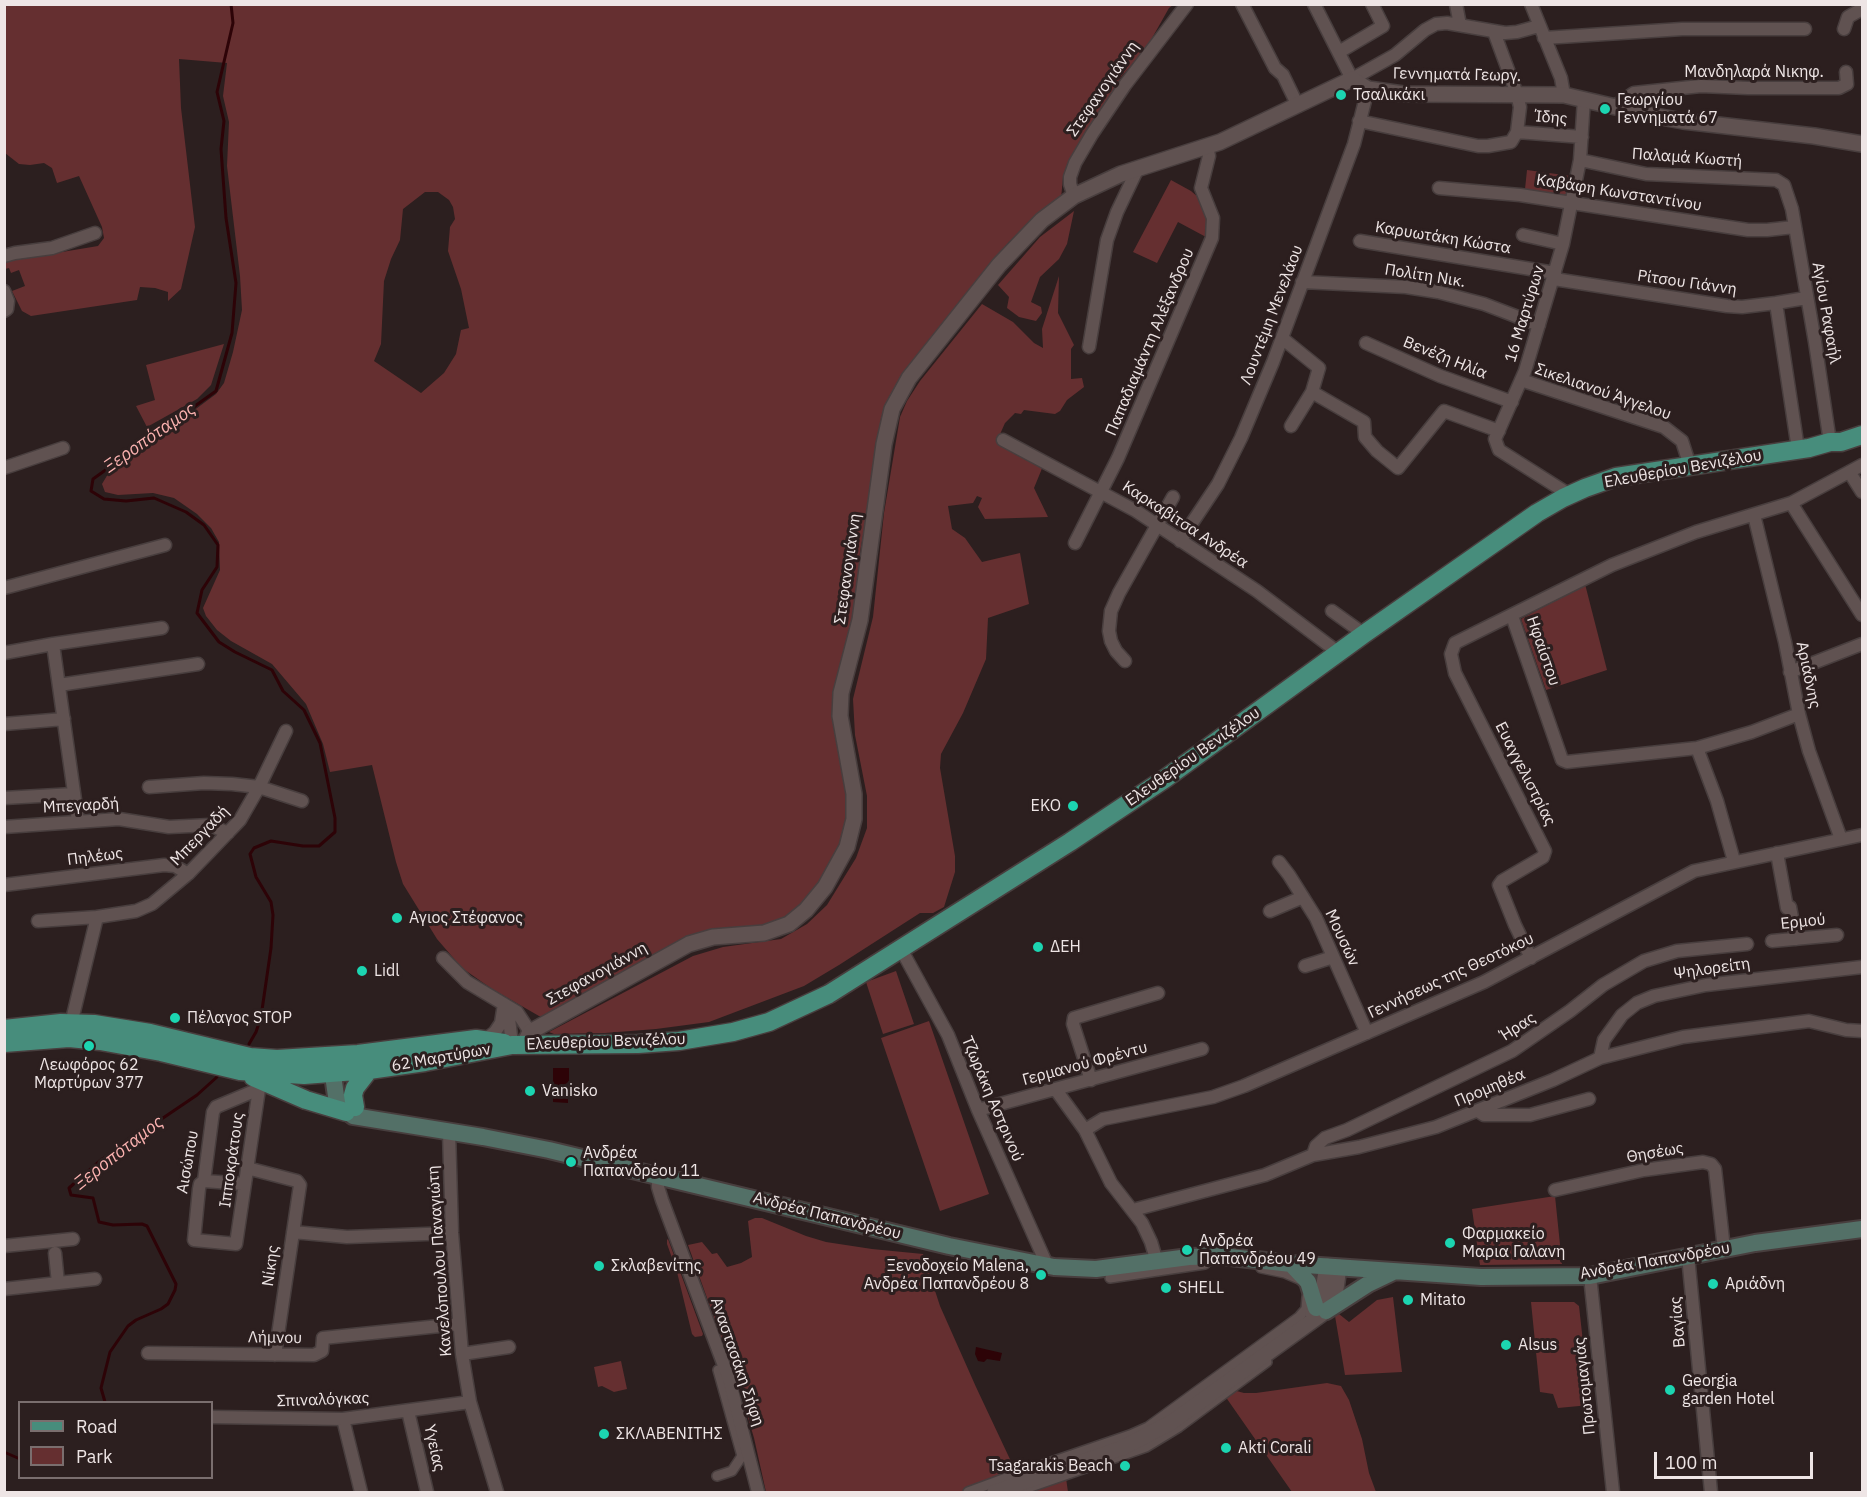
<!DOCTYPE html>
<html>
<head>
<meta charset="utf-8">
<style>
  body { margin:0 }
  #map { position:relative; width:1867px; height:1497px; overflow:hidden; background:#2c1f1f; font-family:"IBM Plex Sans",sans-serif }
  canvas { display:block }
  .frame { position:absolute; inset:0; border:6px solid #eee5e5; pointer-events:none }
  .legend { position:absolute; left:18px; top:1401px; width:195px; height:78px; box-sizing:border-box; background:#2c1f1f; border:2px solid #7a6e6e; margin:0; padding:8px 10px; list-style:none; font-size:18px; color:#eee5e5 }
  .legend li { display:flex; align-items:center; gap:12px; height:30px }
  .legend b { width:30px; border:2px solid #7a6e6e }
  .scale { position:absolute; left:1654px; top:1452px; width:159px; height:27px; box-sizing:border-box; border:3px solid #eee5e5; border-top:0; padding-left:8px; font-size:18px; line-height:21px; white-space:nowrap; color:#eee5e5; -webkit-text-stroke:4px #2c1f1f; paint-order:stroke }
</style>
</head>
<body>
<div id="map">
<canvas width="1867" height="1497"></canvas>
<div class="frame"></div>
<ul class="legend">
<li><b style="height:8px;background:#478d7c"></b>Road</li>
<li><b style="height:16px;background:#652f30"></b>Park</li>
</ul>
<div class="scale">100 m</div>
</div>
<script>
const ctx = document.querySelector('canvas').getContext('2d');
ctx.lineJoin = 'round';
function fill(path, color) {
  ctx.fillStyle = color;
  ctx.fill(path, 'evenodd');
}
function shape(rows) {
  const path = new Path2D();
  for (const r of rows) {
    path.moveTo(r[0], r[1]);
    for (let i = 2; i < r.length; i += 2) path.lineTo(r[i], r[i + 1]);
  }
  return path;
}
function stroke(path, color, width, dash) {
  ctx.strokeStyle = color;
  ctx.lineWidth = width;
  ctx.lineCap = dash ? 'butt' : 'round';
  ctx.setLineDash(dash || []);
  ctx.stroke(path);
}
function drawText(font, color, halo, rows, align = 'center') {
  ctx.font = font + ' "IBM Plex Sans",sans-serif';
  ctx.lineWidth = 6;
  ctx.setLineDash([]);
  ctx.textBaseline = 'middle';
  ctx.strokeStyle = halo;
  ctx.fillStyle = color;
  for (const [text, x, y, turn = 0] of rows) {
    ctx.save();
    ctx.translate(x, y);
    ctx.rotate((+turn || 0) * Math.PI / 180);
    ctx.textAlign = isNaN(turn) ? turn : align;
    if (halo) ctx.strokeText(text, 0, 0);
    ctx.fillText(text, 0, 0);
    ctx.restore();
  }
}
fill(shape([
  [5,5,1173,5,1169,8,1147,47,1121,77,1074,152,1063,177,1061,199,1034,217,1008,243,923,349,889,397,881,418,877,459,860,552,857,606,845,662,849,800,845,836,824,878,795,915,761,928,734,929,543,1016,539,1016,492,989,462,968,437,939,403,884,396,862,372,765,330,772,323,744,306,704,272,664,231,641,217,630,206,616,203,608,220,570,219,542,211,528,197,514,174,498,153,493,118,495,105,492,102,484,108,474,216,394,224,383,233,352,242,310,240,276,227,166,229,122,223,96,227,63,179,59,181,108,195,227,181,289,168,301,168,292,155,288,140,287,137,300,31,316,22,311,12,291,25,286,19,270,11,273,9,268,5,269,4,261,26,255,50,254,98,246,104,238,102,227,79,176,57,183,52,168,44,163,30,165,19,164,5,153],
  [425,192,438,192,449,200,453,207,455,219,450,227,448,251,461,289,469,328,461,330,456,354,444,373,421,393,374,361,381,344,384,281,391,259,400,240,403,209],
  [1527,170,1571,176,1567,196,1525,189],
  [1171,180,1191,191,1199,198,1204,207,1210,227,1206,237,1178,222,1157,263,1133,252],
  [1074,211,1067,244,1059,259,1040,277,1031,302,1041,307,1042,313,1036,321,1019,317,1007,308,1009,297,998,285,1040,237],
  [1059,276,1058,313,1074,345,1071,349,1071,379,1082,378,1084,387,1067,400,1060,411,1055,414,1024,410,1021,414,1015,413,1005,423,997,441,1043,466,1034,488,1048,517,985,519,978,507,982,498,977,496,973,503,948,506,952,529,965,538,982,562,1020,553,1029,604,988,618,986,659,963,713,941,754,940,768,955,856,955,872,944,907,933,913,920,913,839,965,804,986,709,1022,656,1029,605,1033,554,1034,549,1032,693,956,723,947,781,939,807,924,827,905,856,858,867,828,867,796,855,735,853,699,873,617,884,513,900,417,907,401,920,381,982,304,1013,322,1034,343,1043,348,1042,329],
  [224,344,211,385,197,399,147,427,136,406,155,400,146,365],
  [1585,584,1607,670,1546,690,1521,619],
  [896,971,914,1024,883,1034,866,982],
  [929,1021,989,1194,940,1211,881,1038],
  [1555,1196,1562,1264,1480,1265,1472,1209],
  [755,1218,762,1218,806,1236,826,1242,872,1249,923,1254,940,1306,976,1387,1016,1472,962,1492,766,1492,754,1438,739,1387,688,1245,702,1242,712,1254,717,1253,727,1267,741,1263,752,1257,748,1221],
  [668,1239,703,1334,702,1336,695,1337,692,1334,677,1272,667,1244,667,1240],
  [1393,1297,1402,1372,1345,1375,1335,1316,1339,1314,1349,1322,1377,1300],
  [1531,1302,1574,1302,1579,1306,1590,1405,1558,1408,1553,1394,1540,1392],
  [621,1361,627,1389,614,1392,602,1386,598,1387,594,1367],
  [1327,1383,1341,1386,1349,1400,1362,1439,1369,1473,1376,1492,1292,1492,1225,1396,1233,1390,1244,1393,1256,1393],
  [1066,1478,1068,1492,1022,1492]
]), '#652f30');
fill(shape([
  [553,1068,569,1068,569,1082,565,1084,565,1092,568,1095,568,1103,553,1102],
  [976,1347,1002,1353,1000,1361,987,1359,984,1362,978,1361,975,1354]
]), '#2d0307');
stroke(shape([
  [231,4,233,23,217,92,224,121,221,149,226,218,236,283,232,333,216,391,93,479,91,491,104,499,126,501,154,498,186,512,204,525,218,545,217,567,202,590,197,613,219,642,235,652,272,670,283,691,304,710,320,743,335,818,335,832,319,846,303,846,271,841,254,848,250,854,256,877,271,902,273,915,271,948,261,1017,256,1032,249,1044],
  [105,1402,101,1388,110,1352,128,1326,136,1320,161,1309,168,1304,175,1290,176,1284,147,1226,142,1224,113,1225,99,1222,93,1198,71,1195,69,1188,101,1160,197,1095,217,1077],
  [4,1452,20,1459]
]), '#2d0307', 3);
const pedestrian = shape([
  [1261,1268,1285,1273,1299,1279],
  [1110,1278,1205,1264],
  [717,1476,732,1471,742,1456,718,1370],
  [968,1492,1025,1471,1130,1435,1148,1427,1299,1317,1306,1309,1307,1297],
  [1016,1492,1146,1447,1179,1427,1267,1362]
]);
const minor = shape([
  [1242,4,1275,68,1283,75,1298,106],
  [1314,4,1352,79,1395,55,1425,30,1436,24,1447,23,1505,33,1517,32,1539,26],
  [1456,4,1460,25],
  [1531,4,1561,78,1564,95],
  [1844,29,1848,17,1862,9],
  [1544,38,1682,29,1805,29],
  [1339,52,1383,26,1372,4],
  [1615,106,1634,93,1701,86,1748,88,1839,88,1847,84,1846,72],
  [1359,121,1478,146,1488,146,1511,142,1517,132,1520,107,1517,94,1494,32],
  [1517,132,1582,137],
  [1580,160,1646,174,1776,180,1784,185,1792,209,1815,342,1830,442],
  [1439,188,1520,195,1748,230,1767,230,1794,227],
  [1074,196,1070,184,1070,177,1075,163,1092,134,1125,85,1187,4],
  [1523,235,1563,244],
  [1360,241,1555,273],
  [4,256,15,253,52,248,95,233],
  [1554,279,1727,306,1742,307,1776,303,1798,449],
  [1302,282,1406,287,1438,292,1484,304,1539,325],
  [4,291,8,301,7,309,4,311],
  [1776,303,1806,298],
  [1282,338,1319,368,1312,392,1291,426],
  [1366,343,1440,376,1512,402],
  [1089,347,1107,240,1117,212,1138,168],
  [1521,380,1664,427,1682,441,1690,466],
  [1312,392,1364,422,1365,437,1377,451,1398,468,1444,411,1499,431],
  [1003,440,1136,511,1257,591,1339,653],
  [4,468,63,448],
  [1850,473,1862,492],
  [1570,495,1499,450,1495,439,1525,371,1563,244,1580,160,1584,99],
  [1791,503,1862,615],
  [1754,515,1785,642,1799,714,1809,751,1841,839],
  [1180,541,1218,484,1241,438,1273,362,1354,144,1368,89],
  [1075,543,1118,458,1212,238,1213,218,1201,188,1209,156,1207,146],
  [4,588,165,545],
  [1332,611,1364,634],
  [1512,616,1562,760,1567,762,1697,748,1752,732,1799,714],
  [53,644,162,628],
  [4,653,53,644,78,821],
  [1125,661,1116,651,1111,641,1109,631,1111,611,1119,593,1173,497],
  [1790,672,1862,644],
  [59,685,198,664],
  [4,724,64,719],
  [1697,748,1717,801,1734,861],
  [149,787,204,783,232,784,259,787,302,801],
  [4,798,74,794],
  [4,827,119,819,169,827,210,825,228,833],
  [1777,853,1787,908,1790,907,1796,939],
  [1279,862,1289,875,1316,918,1367,1033],
  [4,885,164,865,175,866,188,874],
  [1270,911,1303,897],
  [38,921,97,917],
  [1772,941,1837,935],
  [901,949,948,1035,978,1110,1047,1265],
  [443,958,467,982,517,1012,530,1032],
  [1531,958,1515,925,1499,885,1502,881,1543,857,1545,851,1455,673,1451,654,1455,643,1612,565,1696,532,1791,503,1862,465],
  [1305,966,1333,957],
  [505,1008,509,1018,512,1045],
  [70,1028,97,917,136,911,152,904,188,874,240,820,259,787,286,731],
  [485,1040,495,1032,501,1023,504,1004],
  [1600,1058,1604,1040,1622,1015,1637,1003,1654,996,1706,985,1862,967],
  [1091,1080,1073,1024,1074,1018,1158,993],
  [259,1089,216,1107,213,1112,204,1181,200,1184,199,1189,194,1240,236,1244,259,1089,260,1080],
  [1056,1090,1085,1130,1111,1183,1142,1223,1151,1242,1157,1262],
  [978,1110,1202,1049],
  [1478,1111,1484,1115,1530,1115,1589,1099],
  [1085,1130,1103,1119,1213,1097,1244,1086,1484,982,1694,871,1862,835],
  [449,1132,452,1233,462,1354,470,1402,497,1492],
  [1313,1155,1316,1146,1325,1138,1347,1130,1512,1051,1570,1011,1603,985,1644,961,1677,951,1747,944],
  [247,1168,297,1181,300,1185,275,1355],
  [658,1175,658,1187,662,1200,729,1379,758,1492],
  [204,1181,245,1184],
  [1555,1190,1644,1170,1703,1162,1711,1164,1715,1169,1724,1249],
  [1133,1210,1265,1175,1313,1155,1359,1147,1436,1127,1553,1080,1600,1058,1683,1037,1809,1021,1846,1030,1862,1031],
  [293,1232,347,1237,452,1233],
  [4,1246,73,1239],
  [55,1253,58,1283],
  [1688,1256,1711,1492],
  [1590,1276,1613,1492],
  [4,1289,95,1279],
  [148,1353,314,1355,322,1351,323,1338,459,1324],
  [462,1354,509,1347],
  [408,1411,427,1492],
  [212,1417,343,1419,470,1402],
  [343,1419,361,1492]
]);
const tertiary = shape([
  [524,1044,530,1032,689,944,713,937,764,933,789,924,806,910,825,887,847,847,854,819,854,794,840,716,841,693,860,620,884,444,892,409,909,378,999,265,1042,220,1074,196,1121,174,1220,142,1352,79,1368,89,1403,94,1564,95,1650,115,1683,121,1814,136,1862,144],
  [1313,1313,1323,1290,1327,1266],
  [995,1492,1122,1448,1172,1422,1326,1311,1335,1296,1339,1267]
]);
const secondary = shape([
  [331,1061,336,1096,340,1105,353,1116,483,1137,549,1150,949,1246,1054,1267,1096,1269,1189,1257,1222,1256,1291,1264,1481,1277,1590,1276,1755,1243,1862,1229],
  [1291,1264,1308,1282,1316,1308],
  [1326,1311,1368,1284,1393,1272]
]);
const primary = shape([
  [4,1029,61,1023,94,1024,150,1033,250,1057,277,1059,358,1054,476,1039,504,1043],
  [4,1043,69,1038,100,1041,161,1052,240,1071,304,1075,369,1070,425,1062,512,1045,638,1044,679,1041,733,1032,769,1022,829,994,1070,842,1166,778,1364,634,1537,513,1563,498,1585,488,1616,477,1809,448,1830,442,1841,442,1862,435],
  [253,1077,306,1100,346,1112],
  [355,1107,353,1095,355,1088,369,1070]
]);
stroke(pedestrian, '#483e3e', 12);
stroke(minor, '#483e3e', 15);
stroke(tertiary, '#483e3e', 18);
stroke(secondary, '#483e3e', 20);
stroke(primary, '#483e3e', 21);
stroke(pedestrian, '#605251', 9);
stroke(minor, '#605251', 12);
stroke(tertiary, '#605251', 15);
stroke(secondary, '#537067', 16);
stroke(primary, '#478d7c', 18);
for (const [x, y, r, color] of [
  [1341,95,6,"#1cd5b1"],
  [1605,109,6,"#1cd5b1"],
  [1073,806,6,"#1cd5b1"],
  [397,918,6,"#1cd5b1"],
  [1038,947,6,"#1cd5b1"],
  [362,971,6,"#1cd5b1"],
  [175,1018,6,"#1cd5b1"],
  [89,1046,6,"#1cd5b1"],
  [530,1091,6,"#1cd5b1"],
  [571,1162,6,"#1cd5b1"],
  [1450,1243,6,"#1cd5b1"],
  [1187,1250,6,"#1cd5b1"],
  [599,1266,6,"#1cd5b1"],
  [1041,1275,6,"#1cd5b1"],
  [1713,1284,6,"#1cd5b1"],
  [1166,1288,6,"#1cd5b1"],
  [1408,1300,6,"#1cd5b1"],
  [1506,1345,6,"#1cd5b1"],
  [1670,1390,6,"#1cd5b1"],
  [604,1434,6,"#1cd5b1"],
  [1226,1448,6,"#1cd5b1"],
  [1125,1466,6,"#1cd5b1"]
]) {
  const dot = new Path2D();
  dot.arc(x, y, r, 0, 2 * Math.PI);
  ctx.fillStyle = color;
  ctx.fill(dot);
  stroke(dot, '#2c1f1f', 2);
}
drawText('16px', '#eee5e5', '#2c1f1f', [
  ["Μανδηλαρά Νικηφ.",1754,72],
  ["Γεννηματά Γεωργ.",1457,75,1],
  ["Στεφανογιάννη",1103,89,-55],
  ["Ίδης",1551,118,5],
  ["Παλαμά Κωστή",1687,158,4],
  ["Καβάφη Κωνσταντίνου",1619,193,9],
  ["Καρυωτάκη Κώστα",1443,238,9],
  ["Πολίτη Νικ.",1425,276,9],
  ["Ρίτσου Γιάννη",1687,283,8],
  ["Αγίου Ραφαήλ",1826,313,80],
  ["16 Μαρτύρων",1525,314,-73],
  ["Λουντέμη Μενελάου",1272,315,-69],
  ["Παπαδιαμάντη Αλέξανδρου",1150,342,-67],
  ["Βενέζη Ηλία",1445,358,22],
  ["Σικελιανού Άγγελου",1603,392,19],
  ["Ελευθερίου Βενιζέλου",1683,469,-10],
  ["Καρκαβίτσα Ανδρέα",1185,525,33],
  ["Στεφανογιάννη",848,569,-82],
  ["Ηφαίστου",1543,651,71],
  ["Αριάδνης",1808,675,78],
  ["Ελευθερίου Βενιζέλου",1193,757,-35],
  ["Ευαγγελιστρίας",1525,774,63],
  ["Μπεγαρδή",81,806,-3],
  ["Μπεργαδή",200,836,-46],
  ["Πηλέως",95,857,-7],
  ["Ερμού",1803,922,-6],
  ["Μουσών",1342,938,65],
  ["Ψηλορείτη",1712,969,-8],
  ["Στεφανογιάννη",597,974,-29],
  ["Γεννήσεως της Θεοτόκου",1451,976,-25],
  ["Ήρας",1518,1027,-33],
  ["Ελευθερίου Βενιζέλου",606,1042,-2],
  ["62 Μαρτύρων",441,1058,-10],
  ["Γερμανού Φρέντυ",1085,1064,-15],
  ["Προμηθέα",1490,1088,-23],
  ["Τζωράκη Αστρινού",992,1099,67],
  ["Θησέως",1655,1153,-10],
  ["Ιπποκράτους",232,1160,-82],
  ["Αισώπου",188,1162,-80],
  ["Ανδρέα Παπανδρέου",827,1216,14],
  ["Κανελόπουλου Παναγιώτη",440,1261,-94],
  ["Ανδρέα Παπανδρέου",1655,1261,-10],
  ["Νίκης",271,1266,-82],
  ["Βαγίας",1678,1322,-95],
  ["Λήμνου",275,1338,1],
  ["Αναστασάκη Σήφη",737,1362,71],
  ["Πρωτομαγιάς",1585,1386,-96],
  ["Σπιναλόγκας",323,1400,-2],
  ["Υγείας",434,1448,77]
]);
drawText('16px', '#eee5e5', '#2c1f1f', [
  ["Τσαλικάκι",1353,95],
  ["Γεωργίου",1617,100],
  ["Γεννηματά 67",1617,118],
  ["EKO",1061,806,"right"],
  ["Αγιος Στέφανος",409,918],
  ["ΔΕΗ",1050,947],
  ["Lidl",374,971],
  ["Πέλαγος STOP",187,1018],
  ["Λεωφόρος 62",89,1065,"center"],
  ["Μαρτύρων 377",89,1083,"center"],
  ["Vanisko",542,1091],
  ["Ανδρέα",583,1153],
  ["Παπανδρέου 11",583,1171],
  ["Φαρμακείο",1462,1234],
  ["Μαρια Γαλανη",1462,1252],
  ["Ανδρέα",1199,1241],
  ["Παπανδρέου 49",1199,1259],
  ["Σκλαβενίτης",611,1266],
  ["Ξενοδοχείο Malena,",1029,1266,"right"],
  ["Ανδρέα Παπανδρέου 8",1029,1284,"right"],
  ["Αριάδνη",1725,1284],
  ["SHELL",1178,1288],
  ["Mitato",1420,1300],
  ["Alsus",1518,1345],
  ["Georgia",1682,1381],
  ["garden Hotel",1682,1399],
  ["ΣΚΛΑΒΕΝΙΤΗΣ",616,1434],
  ["Akti Corali",1238,1448],
  ["Tsagarakis Beach",1113,1466,"right"]
], 'left');
drawText('italic 18px', '#fbb2b0', '#2c1f1f', [
  ["Ξεροπόταμος",150,438,-35],
  ["Ξεροπόταμος",119,1153,-38]
]);
</script>
</body>
</html>
